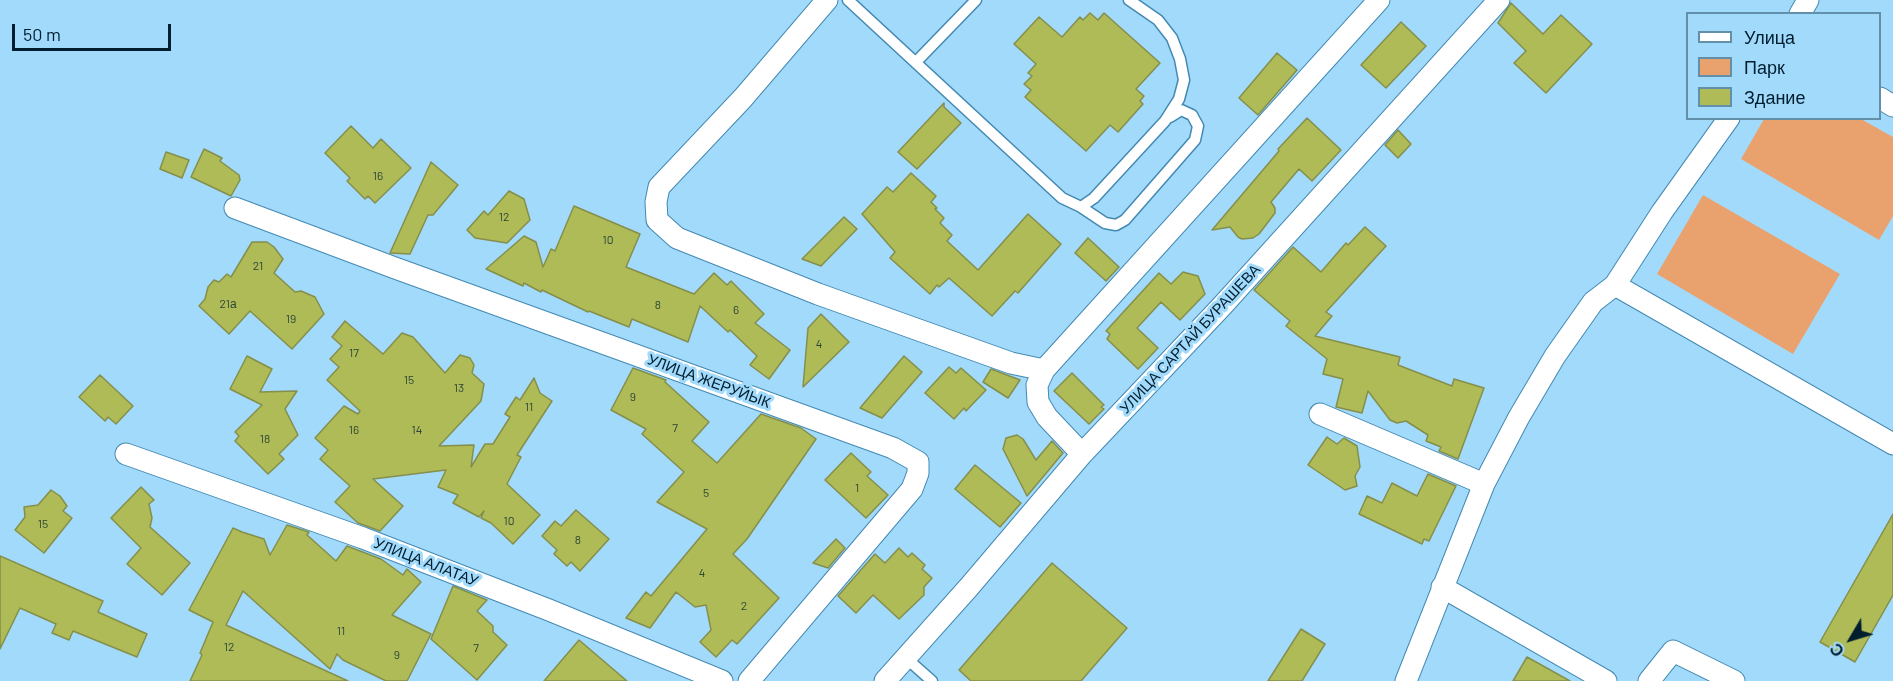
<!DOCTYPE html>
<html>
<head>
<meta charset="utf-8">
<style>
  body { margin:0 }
  #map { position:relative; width:1893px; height:681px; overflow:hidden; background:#a2dafc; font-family:Barlow,sans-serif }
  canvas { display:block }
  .legend { position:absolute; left:1686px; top:12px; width:195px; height:108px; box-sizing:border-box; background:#a2dafc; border:2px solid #628faa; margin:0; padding:8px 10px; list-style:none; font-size:18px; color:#011e2e }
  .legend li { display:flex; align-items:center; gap:12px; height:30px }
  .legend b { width:30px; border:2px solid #628faa }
  .north { position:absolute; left:1821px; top:609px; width:60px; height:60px; -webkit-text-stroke:4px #a2dafc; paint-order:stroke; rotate:232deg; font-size:16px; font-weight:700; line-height:24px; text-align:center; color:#011e2e }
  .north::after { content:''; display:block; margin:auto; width:21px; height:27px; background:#011e2e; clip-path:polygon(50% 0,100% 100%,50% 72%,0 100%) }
  .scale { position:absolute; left:12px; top:24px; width:159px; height:27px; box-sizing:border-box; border:3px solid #011e2e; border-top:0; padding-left:8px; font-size:18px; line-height:21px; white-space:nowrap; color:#011e2e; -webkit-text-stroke:4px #a2dafc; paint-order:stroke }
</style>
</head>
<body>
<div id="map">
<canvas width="1893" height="681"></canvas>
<ul class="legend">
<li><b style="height:8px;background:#fff"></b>Улица</li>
<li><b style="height:16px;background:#e9a26e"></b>Парк</li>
<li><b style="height:16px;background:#aebb57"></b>Здание</li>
</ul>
<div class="north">С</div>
<div class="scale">50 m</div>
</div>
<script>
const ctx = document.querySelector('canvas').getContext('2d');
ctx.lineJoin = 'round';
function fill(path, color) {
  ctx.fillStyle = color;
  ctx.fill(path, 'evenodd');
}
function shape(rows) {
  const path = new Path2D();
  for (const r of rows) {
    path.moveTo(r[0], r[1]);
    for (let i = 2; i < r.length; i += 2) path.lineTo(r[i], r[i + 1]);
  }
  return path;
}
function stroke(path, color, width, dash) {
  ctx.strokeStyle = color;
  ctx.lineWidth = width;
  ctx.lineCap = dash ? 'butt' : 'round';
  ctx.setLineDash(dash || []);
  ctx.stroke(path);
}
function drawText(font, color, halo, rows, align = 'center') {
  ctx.font = font + ' Barlow,sans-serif';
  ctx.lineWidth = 6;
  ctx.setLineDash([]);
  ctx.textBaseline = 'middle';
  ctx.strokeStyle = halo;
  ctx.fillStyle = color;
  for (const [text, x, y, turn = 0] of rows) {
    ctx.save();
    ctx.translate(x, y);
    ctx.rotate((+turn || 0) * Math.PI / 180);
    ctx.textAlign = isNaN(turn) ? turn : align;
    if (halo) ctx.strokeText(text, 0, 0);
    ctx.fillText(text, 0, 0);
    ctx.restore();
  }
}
fill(shape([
  [1764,119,1861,119,1893,137,1893,216,1879,240,1741,159],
  [1703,195,1840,274,1793,354,1657,274]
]), '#e9a26e');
const building = shape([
  [1511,3,1543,34,1561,15,1592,44,1546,93,1514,63,1526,51,1498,23,1511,3],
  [1090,13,1098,20,1104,13,1160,63,1136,89,1144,96,1140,101,1143,104,1118,132,1110,125,1086,151,1025,97,1031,90,1024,84,1032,76,1028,73,1036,64,1014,44,1039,17,1062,37,1080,17,1083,20,1090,13],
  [1401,22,1426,46,1386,88,1361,65,1401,22],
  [1277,53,1297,70,1258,115,1239,98,1277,53],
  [944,103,944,107,961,123,917,169,898,152,944,103],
  [1307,118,1341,150,1312,181,1299,169,1271,202,1275,208,1275,213,1259,234,1253,238,1242,239,1238,237,1230,227,1212,230,1279,151,1278,149,1307,118],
  [351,126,373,148,381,139,411,168,375,203,368,196,365,199,347,181,350,178,325,153,351,126],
  [1398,130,1411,144,1398,158,1385,145,1398,130],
  [204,149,222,158,220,161,239,175,240,180,231,196,191,177,204,149],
  [166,152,189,160,182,178,160,169,166,152],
  [431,162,458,185,433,215,428,215,410,254,390,253,431,162],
  [911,173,936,196,931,202,937,208,935,209,944,218,940,223,952,235,947,241,978,270,1028,214,1061,244,1018,293,1015,291,992,316,949,278,939,287,937,285,930,294,890,258,895,252,862,214,887,187,893,192,911,173],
  [509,191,524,199,530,220,507,243,475,238,467,230,484,211,488,215,509,191],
  [574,206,640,234,626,267,694,294,714,273,727,285,731,281,764,314,755,323,790,350,769,379,750,365,757,356,730,330,728,332,700,306,688,342,632,319,629,327,589,311,588,312,542,290,541,292,524,283,523,286,486,269,524,236,536,242,543,267,551,249,555,251,574,206],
  [844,217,857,229,821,266,802,259,844,217],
  [1365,227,1386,246,1326,312,1332,316,1315,336,1400,357,1398,365,1452,386,1454,379,1484,388,1458,459,1439,451,1441,447,1426,441,1428,435,1406,421,1397,423,1390,420,1368,391,1362,413,1336,407,1343,379,1323,374,1327,359,1286,326,1290,321,1254,290,1293,247,1321,272,1346,243,1348,245,1365,227],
  [1088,238,1119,267,1106,281,1075,253,1088,238],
  [252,242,267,242,274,247,283,259,274,273,295,292,301,291,315,297,324,314,292,349,250,311,229,334,199,306,205,299,208,287,214,280,219,282,227,274,231,277,252,242],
  [1183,272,1198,276,1205,294,1180,320,1161,302,1137,328,1158,348,1138,369,1107,339,1110,334,1106,331,1159,273,1171,284,1183,272],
  [821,314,849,342,803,387,808,328,821,314],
  [345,321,383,354,402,333,413,337,445,373,460,355,470,358,474,365,472,373,484,384,481,401,439,446,474,445,471,467,485,444,493,444,510,417,505,414,516,397,520,400,534,378,540,393,552,401,517,455,521,457,507,484,540,515,513,544,491,523,481,518,484,511,479,517,453,503,458,495,438,487,446,470,373,479,403,506,380,531,358,523,335,502,350,486,320,459,328,450,315,438,344,406,358,414,360,411,327,380,339,367,330,359,342,346,332,337,345,321],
  [247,356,272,369,260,392,297,391,285,409,298,435,279,454,284,459,268,474,235,441,239,436,235,432,262,405,230,389,247,356],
  [904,356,922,372,882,418,860,408,904,356],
  [949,367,956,373,961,368,986,390,966,411,964,408,954,419,925,393,949,367],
  [633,368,666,380,665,382,709,422,692,441,717,463,761,414,801,428,816,439,747,539,733,554,779,598,737,644,732,640,716,657,700,642,711,630,706,605,695,607,676,592,650,628,626,618,646,592,651,596,707,529,657,502,684,472,642,434,646,429,611,410,633,368],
  [991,369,1020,380,1008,398,983,382,991,369],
  [1072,373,1104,405,1101,407,1104,409,1089,424,1054,391,1072,373],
  [100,375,133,406,116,424,108,417,105,421,79,397,100,375],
  [1017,435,1023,439,1036,460,1052,441,1063,453,1027,496,1003,449,1006,438,1017,435],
  [1327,437,1337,444,1344,438,1357,446,1360,467,1355,476,1357,486,1345,490,1308,465,1327,437],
  [851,453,871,472,867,476,888,495,866,518,825,480,851,453],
  [975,465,1021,503,1000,527,955,489,975,465],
  [1428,474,1456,486,1429,541,1424,539,1422,544,1359,514,1367,496,1382,503,1392,483,1417,496,1428,474],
  [141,487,154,500,149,504,152,518,150,527,190,563,162,595,127,564,141,548,111,518,141,487],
  [51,490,60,496,67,506,63,511,72,518,44,553,15,530,25,517,24,507,38,505,51,490],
  [576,510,609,539,580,571,571,562,567,566,554,554,557,550,542,536,555,521,561,526,576,510],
  [1893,514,1893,595,1855,662,1820,642,1893,514],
  [287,525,309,532,307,535,336,561,347,546,381,559,403,575,407,569,421,582,392,615,431,634,407,681,386,681,343,660,337,654,330,669,243,591,226,625,348,681,190,681,202,655,200,653,213,622,189,610,233,528,242,532,264,539,270,555,287,525],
  [836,539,845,548,828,568,813,563,836,539],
  [899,548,908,557,912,553,925,565,922,569,932,578,924,587,924,595,899,619,873,595,856,613,838,596,875,554,885,563,899,548],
  [0,556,103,601,98,612,147,634,137,657,73,631,69,640,52,633,56,624,20,608,0,649,0,556],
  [1052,563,1127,628,1081,681,971,681,959,670,1052,563],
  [453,586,487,600,477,611,493,626,493,632,507,645,477,680,431,639,453,586],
  [1301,629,1325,644,1302,681,1268,681,1301,629],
  [579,640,627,681,544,681,579,640],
  [1527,657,1570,681,1513,681,1527,657]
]);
fill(building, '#aebb57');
stroke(building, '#858f4b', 1.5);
const lane = shape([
  [848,0,1062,198,1081,207,1094,198,1165,121,1179,99,1184,80,1180,59,1172,38,1158,20,1129,0],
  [916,62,976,0],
  [1081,207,1105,223,1116,225,1125,220,1195,140,1198,126,1192,115,1181,110,1170,117],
  [906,658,932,681]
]);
const street = shape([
  [827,0,743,98,659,187,656,202,657,220,677,238,818,294,1011,363,1044,370,1379,0],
  [1800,14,1808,0],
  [1880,98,1893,106],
  [235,208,395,268,893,448,918,462,918,473,912,489,749,681],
  [1615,285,1893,444],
  [1044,370,1037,385,1038,402,1047,417,1082,454],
  [1320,414,1484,484],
  [126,454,363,538,549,610,722,681],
  [1442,587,1606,681],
  [885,681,969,587,1082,454,1222,306,1499,0],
  [1406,681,1484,484,1519,417,1555,356,1593,302,1615,285,1662,212,1729,118],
  [1649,681,1673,651,1734,681]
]);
stroke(lane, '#4389b1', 13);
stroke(street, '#4389b1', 23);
stroke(lane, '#fff', 10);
stroke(street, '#fff', 21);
drawText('12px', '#2c4538', null, [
  ["16",378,176],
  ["12",504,217],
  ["10",608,240],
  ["21",258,266],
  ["21а",228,304],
  ["8",658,305],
  ["6",736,310],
  ["19",291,319],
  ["4",819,344],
  ["17",354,353],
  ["15",409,380],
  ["13",459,388],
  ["9",633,397],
  ["11",529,407],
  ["7",675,428],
  ["16",354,430],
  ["14",417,430],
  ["18",265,439],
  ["1",857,488],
  ["5",706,493],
  ["10",509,521],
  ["15",43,524],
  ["8",578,540],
  ["4",702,573],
  ["2",744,606],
  ["11",341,631],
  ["12",229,647],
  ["7",476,648],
  ["9",397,655]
]);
drawText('15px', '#011e2e', '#a2dafc', [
  ["УЛИЦА САРТАЙ БУРАШЕВА",1190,339,-47],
  ["УЛИЦА ЖЕРУЙЫК",709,381,20],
  ["УЛИЦА АЛАТАУ",426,562,21]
]);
</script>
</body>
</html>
